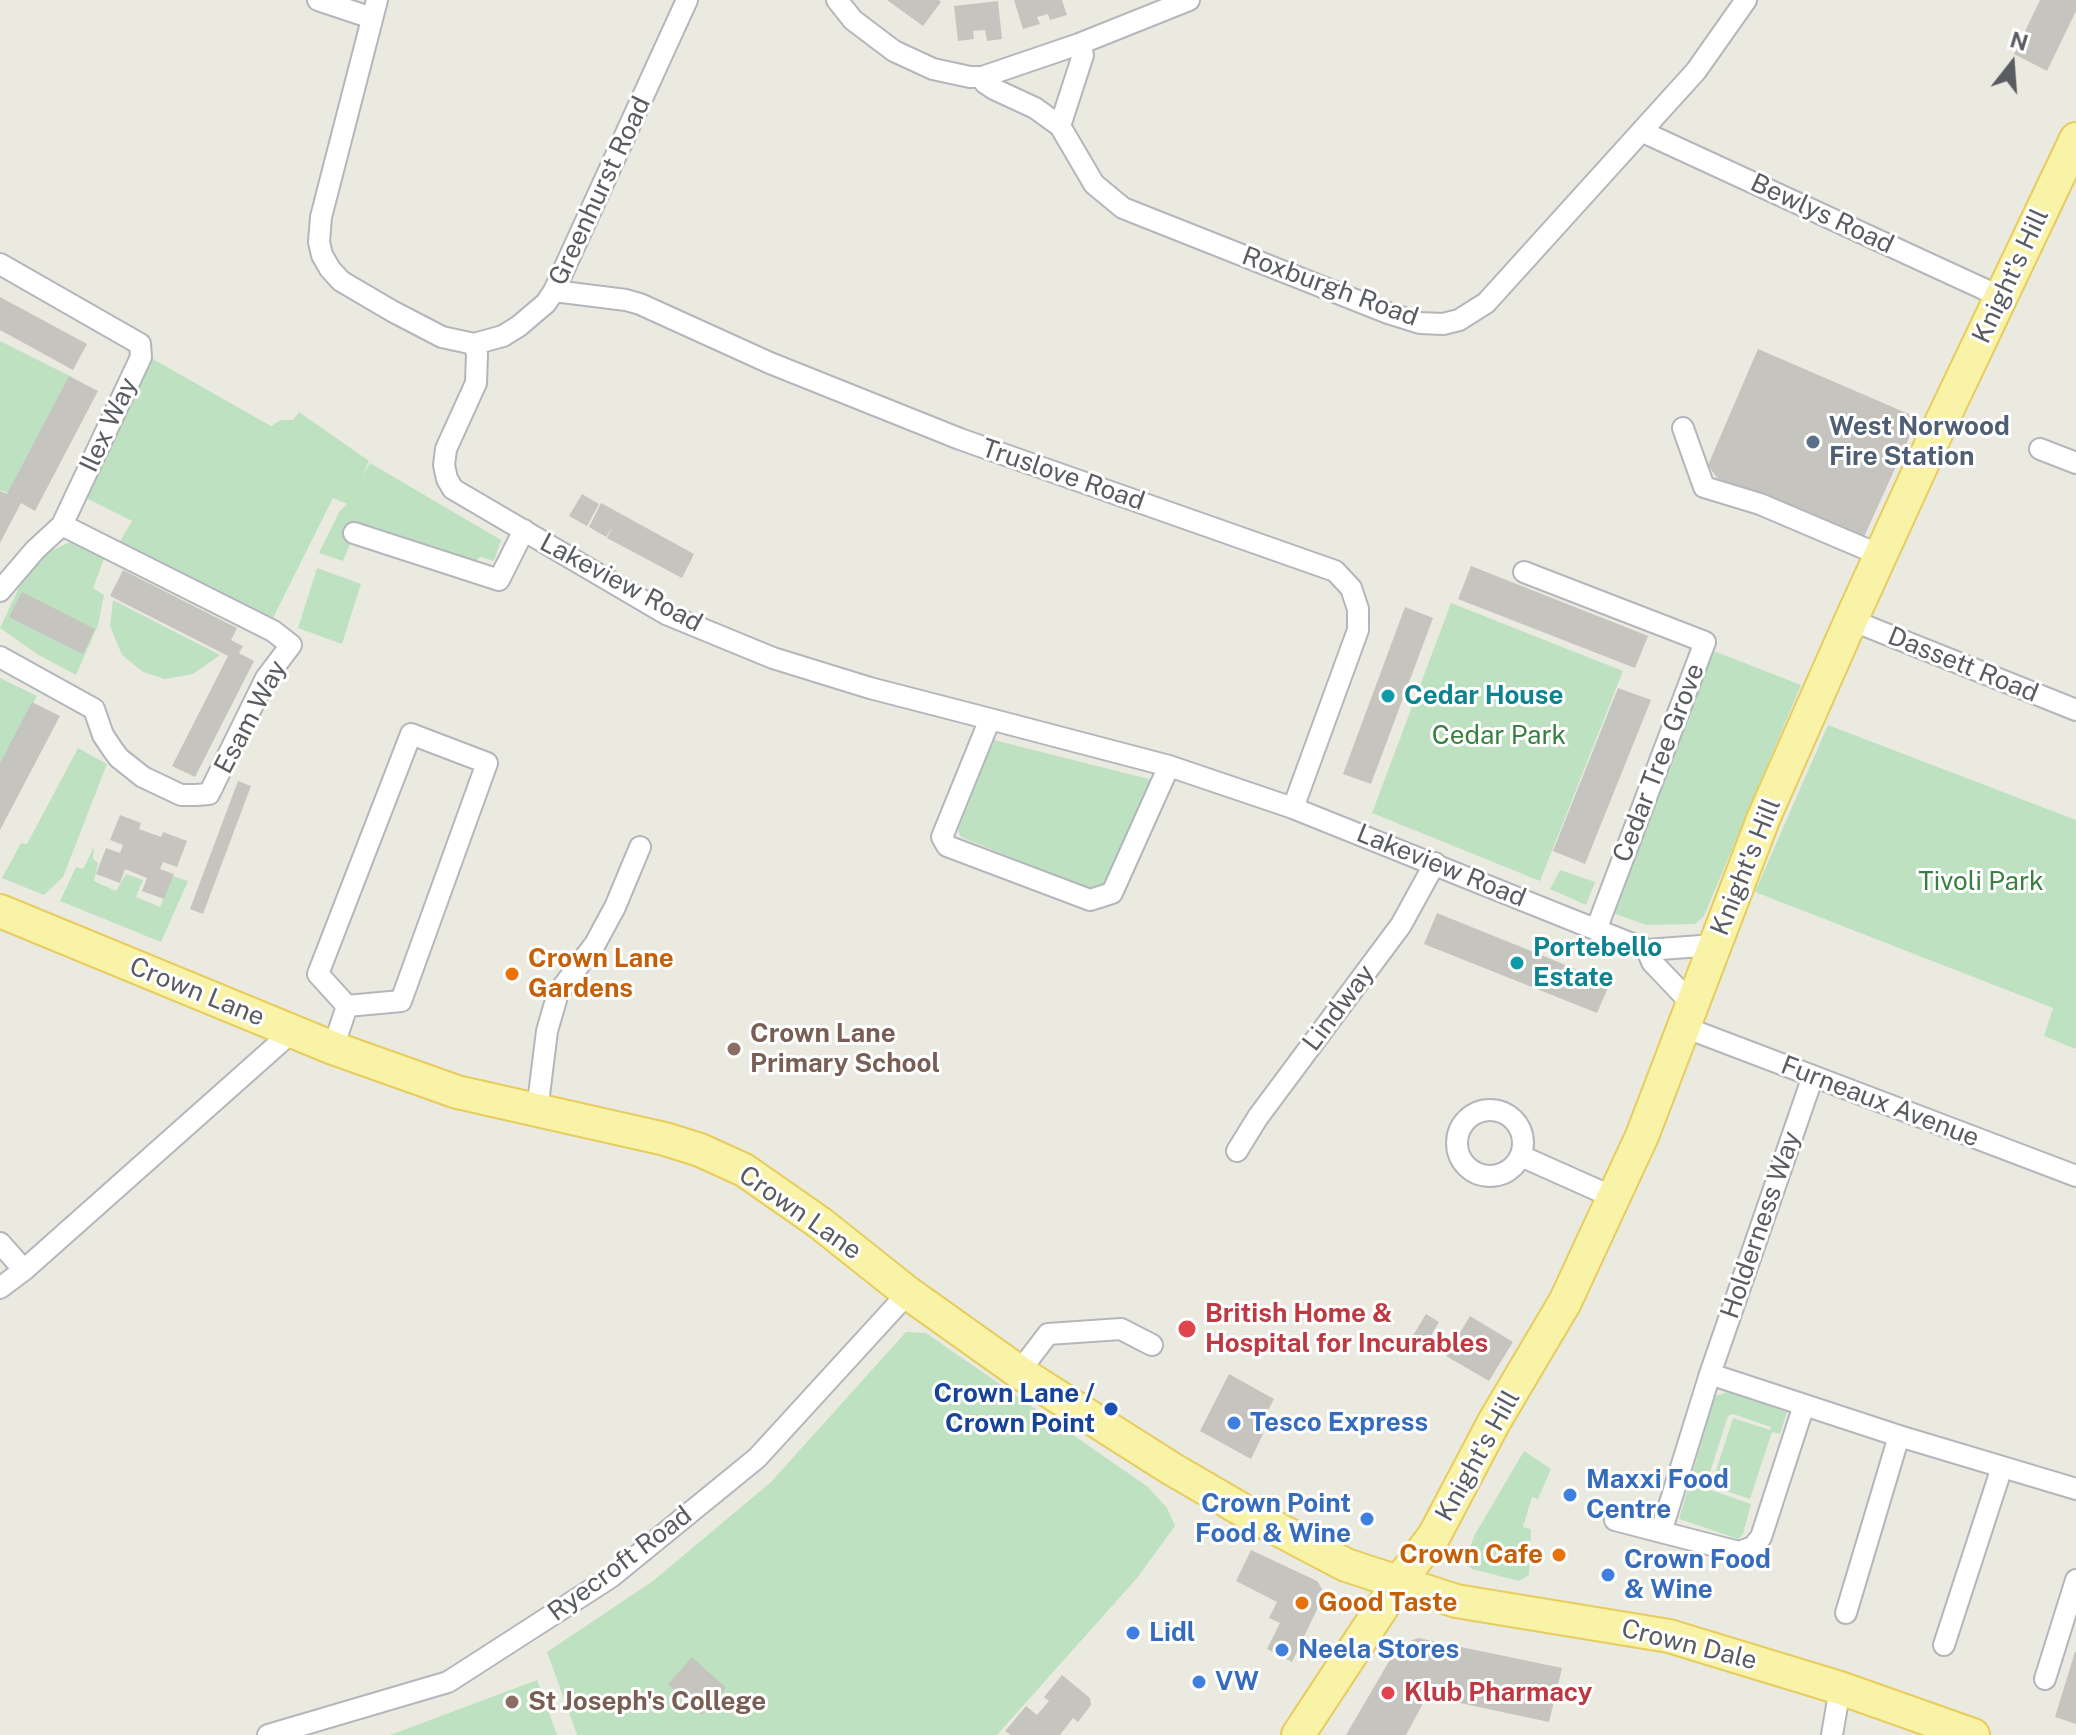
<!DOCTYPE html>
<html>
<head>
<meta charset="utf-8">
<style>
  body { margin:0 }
  #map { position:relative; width:2076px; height:1735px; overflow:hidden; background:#ebeae1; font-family:"Public Sans",sans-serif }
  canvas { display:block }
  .north { position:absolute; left:1972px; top:24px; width:80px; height:80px; -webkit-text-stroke:6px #fff; paint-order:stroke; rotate:17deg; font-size:22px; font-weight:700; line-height:32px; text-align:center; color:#595c61 }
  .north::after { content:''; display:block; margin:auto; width:28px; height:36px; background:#595c61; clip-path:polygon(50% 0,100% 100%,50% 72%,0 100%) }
</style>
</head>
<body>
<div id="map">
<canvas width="2076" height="1735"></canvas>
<div class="north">N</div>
</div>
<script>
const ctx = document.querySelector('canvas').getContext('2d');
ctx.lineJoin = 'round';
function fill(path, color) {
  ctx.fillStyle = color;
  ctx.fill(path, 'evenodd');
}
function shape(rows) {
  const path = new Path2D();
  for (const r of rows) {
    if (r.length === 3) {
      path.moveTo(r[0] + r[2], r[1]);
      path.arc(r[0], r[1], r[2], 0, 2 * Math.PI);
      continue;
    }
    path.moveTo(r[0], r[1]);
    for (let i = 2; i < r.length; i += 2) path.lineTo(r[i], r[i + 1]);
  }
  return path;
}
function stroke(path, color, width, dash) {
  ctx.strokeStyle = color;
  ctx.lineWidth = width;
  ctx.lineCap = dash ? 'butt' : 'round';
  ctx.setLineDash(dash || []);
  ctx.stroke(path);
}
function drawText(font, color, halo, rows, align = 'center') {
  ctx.font = font + ' "Public Sans",sans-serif';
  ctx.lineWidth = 6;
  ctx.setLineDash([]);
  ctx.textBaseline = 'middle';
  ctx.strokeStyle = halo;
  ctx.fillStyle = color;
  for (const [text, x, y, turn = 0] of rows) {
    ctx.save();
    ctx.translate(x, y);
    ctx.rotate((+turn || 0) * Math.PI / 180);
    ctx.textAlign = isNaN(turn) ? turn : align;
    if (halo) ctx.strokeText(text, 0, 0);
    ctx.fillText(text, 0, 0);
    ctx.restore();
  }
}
fill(shape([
  [0,341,72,377,8,493,0,490],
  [151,358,271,426,281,420,293,420,299,412,369,461,362,476,370,463,501,540,494,561,480,557,476,561,359,522,343,561,319,553,339,512,347,504,333,498,272,620,119,543,132,521,82,496],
  [70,542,104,559,93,588,104,595,98,625,76,675,37,654,0,628,22,581,47,553],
  [317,568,361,584,342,644,298,628],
  [113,600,220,655,193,674,165,679,143,672,122,655,110,626],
  [1451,603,1623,671,1540,881,1372,813],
  [1711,650,1801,685,1704,916,1695,924,1646,925,1613,913],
  [0,678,37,696,0,764],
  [1828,725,2076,820,2076,1049,2044,1036,2053,1008,1755,892],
  [994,740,1157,781,1101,889,1089,889,961,837,958,830],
  [78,748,107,764,63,877,44,895,2,878,21,843,27,844],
  [94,847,93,859,98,863,94,881,116,891,126,874,143,880,136,897,160,907,173,876,188,881,161,942,60,901,76,867,83,869],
  [1560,870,1595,882,1586,905,1550,889],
  [906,1332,926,1333,1148,1487,1167,1508,1175,1526,1137,1578,997,1735,577,1735,547,1652,653,1581,771,1482],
  [1728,1392,1787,1412,1780,1434,1772,1432,1750,1499,1711,1486,1733,1418,1770,1430,1771,1427,1733,1414,1728,1416,1705,1488,1751,1504,1743,1534,1738,1539,1679,1519,1715,1396],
  [1524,1451,1551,1469,1538,1499,1532,1497,1523,1527,1531,1529,1529,1575,1519,1581,1472,1569,1465,1563,1474,1536],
  [537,1680,557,1735,390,1735]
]), '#bee2c1');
fill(shape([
  [887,0,939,0,941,2,923,26],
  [1014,0,1062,0,1067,15,1050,20,1048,14,1037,17,1040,24,1023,29],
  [2040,0,2076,0,2076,11,2047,71,2014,54],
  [998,1,1002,39,987,41,985,30,973,31,974,39,958,41,954,6],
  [0,297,87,344,73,370,0,330],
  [1758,349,1918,418,1863,539,1717,478,1708,465],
  [69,376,98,391,35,511,21,503,0,543,0,491,7,494],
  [582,494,599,504,587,526,569,516],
  [601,503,694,554,682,578,607,538,613,526,606,537,589,527],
  [1471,566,1648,636,1635,668,1458,599],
  [123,570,237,628,231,640,243,646,239,653,254,661,195,777,172,766,228,656,110,596],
  [22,592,95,629,83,654,9,617],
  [1405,607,1433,618,1371,784,1343,774],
  [1618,688,1651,700,1585,864,1553,851],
  [32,702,60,716,0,830,0,763],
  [238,781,251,786,203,914,190,909],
  [120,815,141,823,139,829,161,837,163,832,187,841,177,867,163,862,160,869,174,874,164,899,142,891,147,878,125,869,120,883,96,874,106,848,120,853,123,845,110,840],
  [1437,913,1610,983,1597,1013,1424,944],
  [1426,1314,1439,1322,1422,1351,1409,1342],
  [1470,1316,1513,1342,1489,1381,1446,1356],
  [1229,1374,1274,1399,1265,1416,1263,1434,1251,1459,1200,1431],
  [1251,1550,1317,1581,1322,1589,1321,1601,1292,1662,1267,1649,1280,1623,1269,1618,1277,1602,1236,1581],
  [1418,1638,1562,1668,1549,1722,1427,1696,1406,1735,1346,1735,1398,1646],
  [2075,1652,2076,1652,2076,1724,2055,1717],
  [692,1657,726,1688,702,1715,668,1684],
  [1062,1675,1090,1698,1091,1705,1078,1722,1073,1718,1060,1735,1011,1735,1005,1731,1026,1706,1037,1715,1049,1701,1044,1697]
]), '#c6c4be');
const minor = shape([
  [318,0,372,18],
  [377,0,321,217,319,242,322,255,330,269,341,281,392,311,442,337,474,344,503,336,519,326,546,303,554,291,687,0],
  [837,0,853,20,894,51,933,69,970,77,982,77,1079,44,1189,0],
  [982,77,985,83,994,89,1035,108,1060,126,1094,184,1123,208,1388,313,1420,323,1443,324,1459,320,1486,303,1696,71,1746,0],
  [1060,126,1083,55,1079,44],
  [1643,132,2001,297],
  [0,264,140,344,141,357,62,525,35,550,0,591],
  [554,291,626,300,640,304,770,363,960,439,1335,571,1351,588,1358,609,1358,630,1293,808],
  [474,344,477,354,476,383,446,449,444,465,447,479,453,489,666,614,773,658,870,688,990,719,942,837,947,846,1090,900,1112,893,1169,766],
  [1683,428,1704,487,1760,504,1880,555],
  [2040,449,2076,463],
  [354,533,499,580,524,530],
  [1524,572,1705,642,1596,930],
  [1851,620,2076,710],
  [0,657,94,709,103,735,113,750,119,758,143,777,181,795,195,795,209,794,266,678,291,645,273,631,62,525],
  [990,719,1169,766,1293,808,1647,950,1714,945],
  [1647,950,1652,962,1692,1004],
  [1684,1027,2076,1176],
  [333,1048,347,1006,318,974,411,734,487,763,401,1001,347,1006],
  [1490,1143,33],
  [537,1111,547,1031,558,993,595,944,615,907,640,847],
  [1237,1151,1258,1117,1401,925,1435,863],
  [1521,1156,1615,1198],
  [0,1243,24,1270],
  [0,1288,24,1270,293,1031],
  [1019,1372,1048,1334,1121,1329,1152,1345],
  [1710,1374,1899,1436,2076,1489],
  [1615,1520,1661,1532,1710,1374,1813,1076],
  [1661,1532,1739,1552,1753,1547,1761,1537,1804,1405],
  [1846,1613,1899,1436],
  [1944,1645,2002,1467],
  [2045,1679,2076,1580],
  [268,1735,448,1682,611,1577,757,1458,908,1293],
  [1832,1735,1840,1688]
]);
const primary = shape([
  [0,911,333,1048,457,1092,665,1139,700,1150,744,1170,820,1223,908,1293,1019,1372,1172,1469,1251,1515,1346,1565,1456,1601,1669,1636,1840,1688,1973,1735],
  [1298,1735,1398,1583,1434,1536,1494,1422,1565,1302,1642,1136,1764,817,1851,620,1940,425,2076,139]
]);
stroke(minor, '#b3b6bb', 24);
stroke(primary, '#e7cc5e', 36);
stroke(minor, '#fff', 20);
stroke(primary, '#f9f3a8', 32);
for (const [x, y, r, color] of [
  [1813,442,8,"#5c6f8a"],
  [1388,696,8,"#0f9aa8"],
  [1517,963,8,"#0f9aa8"],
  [512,974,8,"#e8710a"],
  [734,1049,8,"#8d6e63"],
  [1187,1329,10,"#e0444e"],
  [1111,1409,8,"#1a4fb4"],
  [1234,1423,8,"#3f7fe0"],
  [1570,1495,8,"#3f7fe0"],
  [1367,1519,8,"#3f7fe0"],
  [1559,1555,8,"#e8710a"],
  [1608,1575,8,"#3f7fe0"],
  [1302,1603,8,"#e8710a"],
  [1133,1633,8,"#3f7fe0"],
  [1282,1650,8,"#3f7fe0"],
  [1199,1682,8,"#3f7fe0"],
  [1388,1693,8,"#e0444e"],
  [512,1702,8,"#8d6e63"]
]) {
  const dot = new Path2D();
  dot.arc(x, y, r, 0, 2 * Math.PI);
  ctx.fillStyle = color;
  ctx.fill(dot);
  stroke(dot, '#fff', 3);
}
drawText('26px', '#595c61', '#fff', [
  ["Greenhurst Road",600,191,-65],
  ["Bewlys Road",1822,214,25],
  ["Knight's Hill",2011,276,-65],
  ["Roxburgh Road",1330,287,20],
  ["Ilex Way",109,425,-65],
  ["Truslove Road",1063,475,19],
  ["Lakeview Road",621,583,28],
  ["Dassett Road",1963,665,22],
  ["Esam Way",251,717,-62],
  ["Cedar Tree Grove",1659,763,-69],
  ["Lakeview Road",1441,866,22],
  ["Knight's Hill",1746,867,-68],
  ["Crown Lane",197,992,22],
  ["Lindway",1339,1008,-53],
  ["Furneaux Avenue",1880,1102,21],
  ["Crown Lane",800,1213,35],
  ["Holderness Way",1761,1225,-71],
  ["Knight's Hill",1478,1456,-61],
  ["Ryecroft Road",620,1564,-37],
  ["Crown Dale",1689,1645,14]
]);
drawText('bold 26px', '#4e5e75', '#fff', [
  ["West Norwood",1829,427],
  ["Fire Station",1829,457]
], 'left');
drawText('bold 26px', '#0d838f', '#fff', [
  ["Cedar House",1404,696],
  ["Portebello",1533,948],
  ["Estate",1533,978]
], 'left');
drawText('26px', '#397f42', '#fff', [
  ["Cedar Park",1499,736],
  ["Tivoli Park",1981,882]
]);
drawText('bold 26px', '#c56008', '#fff', [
  ["Crown Lane",528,959],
  ["Gardens",528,989],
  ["Crown Cafe",1543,1555,"right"],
  ["Good Taste",1318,1603]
], 'left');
drawText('bold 26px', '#785e54', '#fff', [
  ["Crown Lane",750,1034],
  ["Primary School",750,1064],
  ["St Joseph's College",528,1702]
], 'left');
drawText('bold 26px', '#be3a42', '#fff', [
  ["British Home &",1205,1314],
  ["Hospital for Incurables",1205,1344],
  ["Klub Pharmacy",1404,1693]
], 'left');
drawText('bold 26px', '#164399', '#fff', [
  ["Crown Lane /",1095,1394],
  ["Crown Point",1095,1424]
], 'right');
drawText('bold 26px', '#366cbe', '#fff', [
  ["Tesco Express",1250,1423],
  ["Maxxi Food",1586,1480],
  ["Centre",1586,1510],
  ["Crown Point",1351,1504,"right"],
  ["Food & Wine",1351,1534,"right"],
  ["Crown Food",1624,1560],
  ["& Wine",1624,1590],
  ["Lidl",1149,1633],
  ["Neela Stores",1298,1650],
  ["VW",1215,1682]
], 'left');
</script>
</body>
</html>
